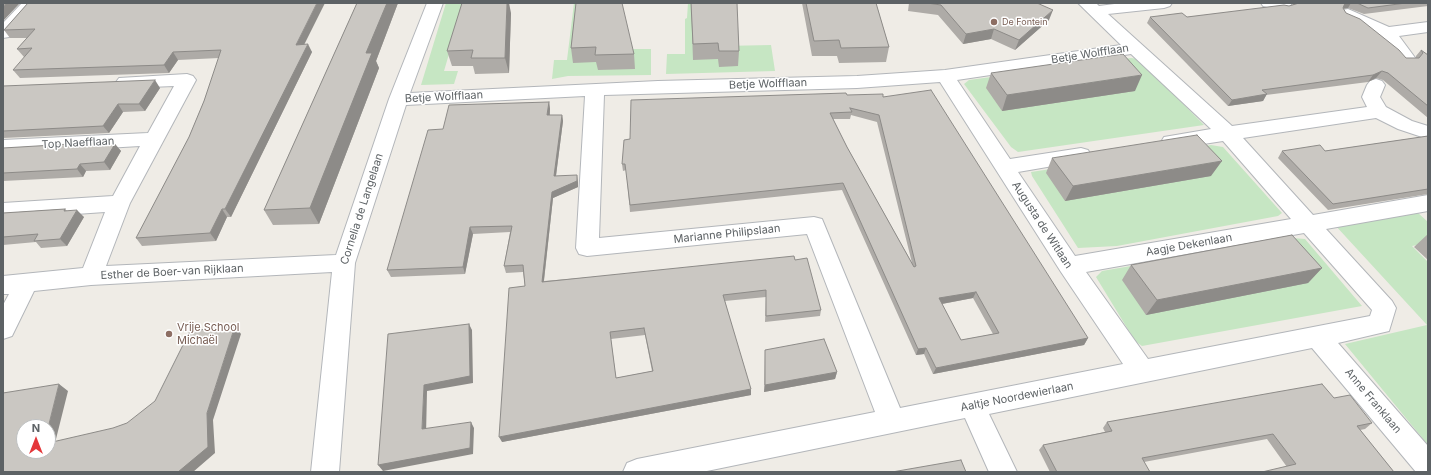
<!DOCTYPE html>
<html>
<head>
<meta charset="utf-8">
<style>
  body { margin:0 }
  #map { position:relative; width:1431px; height:475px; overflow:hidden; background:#efece6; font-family:Inter,sans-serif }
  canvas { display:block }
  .frame { position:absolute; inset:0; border:4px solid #5d6265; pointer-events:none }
  .north { position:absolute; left:16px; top:419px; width:40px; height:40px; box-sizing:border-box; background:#fff; border:1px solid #bec0c1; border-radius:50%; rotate:0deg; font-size:11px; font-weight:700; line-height:16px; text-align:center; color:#5d6265 }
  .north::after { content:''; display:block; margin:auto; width:14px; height:18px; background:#e4373a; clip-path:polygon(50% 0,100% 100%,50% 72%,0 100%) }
</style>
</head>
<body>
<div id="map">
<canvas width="1431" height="475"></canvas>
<div class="frame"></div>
<div class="north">N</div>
</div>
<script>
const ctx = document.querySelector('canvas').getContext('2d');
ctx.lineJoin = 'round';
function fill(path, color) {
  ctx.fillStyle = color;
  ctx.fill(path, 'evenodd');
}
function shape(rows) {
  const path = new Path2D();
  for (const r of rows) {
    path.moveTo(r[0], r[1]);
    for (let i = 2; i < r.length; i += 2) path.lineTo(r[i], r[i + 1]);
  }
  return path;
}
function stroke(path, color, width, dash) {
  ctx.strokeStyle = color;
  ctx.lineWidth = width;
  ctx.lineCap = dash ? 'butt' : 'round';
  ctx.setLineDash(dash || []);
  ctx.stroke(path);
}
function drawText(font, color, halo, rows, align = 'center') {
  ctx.font = font + ' Inter,sans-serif';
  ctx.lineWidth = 3;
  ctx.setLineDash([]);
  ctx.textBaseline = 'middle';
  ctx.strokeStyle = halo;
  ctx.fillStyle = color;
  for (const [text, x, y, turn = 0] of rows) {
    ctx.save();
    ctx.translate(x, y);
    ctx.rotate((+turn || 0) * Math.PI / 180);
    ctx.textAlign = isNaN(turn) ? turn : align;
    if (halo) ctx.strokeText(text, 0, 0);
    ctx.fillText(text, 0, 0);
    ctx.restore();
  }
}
fill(shape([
  [446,3,464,3,444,71,458,71,454,84,421,85],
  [574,3,611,3,621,49,651,49,651,75,568,76,552,79,554,60,567,60],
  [688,3,722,3,723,46,771,45,775,71,666,74,667,54,685,54,685,19,687,18],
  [1131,58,1139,59,1204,125,1018,152,1011,147,964,84,969,80],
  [1211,145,1223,147,1282,213,1278,216,1117,246,1078,248,1032,176,1031,172],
  [1417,212,1428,222,1428,243,1412,246,1428,262,1428,445,1345,344,1427,325,1334,224],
  [1292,238,1305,239,1362,306,1142,346,1135,341,1096,277,1102,271]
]), '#c6e6c3');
const minor = shape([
  [22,3,39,3,9,37,3,38,3,23,22,3],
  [427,3,443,3,410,93,658,81,857,76,945,70,1121,45,1078,3,1096,3,1099,6,1122,3,1172,3,1170,6,1164,8,1108,14,1232,126,1367,107,1362,97,1367,85,1370,81,1376,79,1382,81,1385,85,1380,97,1386,107,1412,121,1428,126,1428,139,1398,129,1376,118,1243,138,1313,215,1428,195,1428,211,1326,229,1392,301,1396,308,1389,331,1338,343,1428,446,1428,472,1416,472,1312,348,989,414,1017,472,989,472,965,418,702,472,623,472,627,463,637,459,875,412,807,234,587,256,579,254,576,248,585,96,406,105,355,263,339,472,311,472,332,272,91,285,34,291,12,336,3,339,3,305,9,294,3,294,3,276,83,268,105,212,3,219,3,203,113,196,140,146,3,154,3,140,148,133,174,86,125,88,119,86,116,82,119,78,187,74,193,76,196,80,130,203,106,266,336,255,389,99,427,3],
  [1131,54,1211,129,1164,137,1161,142,1164,147,1171,149,1223,141,1291,219,1075,256,1018,172,1088,160,1091,155,1088,150,1081,148,1010,159,957,80,1131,54],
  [940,82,1061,272,1123,364,900,408,822,219,814,217,599,238,604,95,857,88,940,82],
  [1304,233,1372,310,1370,316,1148,359,1086,272,1304,233],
  [1261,3,1290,3,1292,6,1290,9,1284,11,1263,6,1261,3],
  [1348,9,1389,27,1428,22,1428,32,1399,36,1416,59,1413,63,1407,64,1401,63,1381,36,1342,18,1340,14,1342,10,1348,9]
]);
stroke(minor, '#b3b6ba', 2);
fill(minor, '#fff');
fill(shape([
  [28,3,304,44,312,52,231,217,227,217,216,241,142,246,136,238,189,137,204,101,219,58,178,60,169,73,20,78,13,70,25,57,24,57,17,49,27,38,10,38,4,30],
  [357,3,398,3,376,61,379,68,319,224,273,225,264,210],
  [576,3,634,54,635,69,598,70,596,62,573,63,571,48],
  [691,3,739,51,738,66,719,67,718,59,693,60],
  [802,3,876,3,889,47,886,62,839,63,837,56,812,56],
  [909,3,1037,3,1049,20,1015,50,991,39,963,44,938,15,908,11],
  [1292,3,1428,3,1428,6,1364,14,1348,8,1343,9,1346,13,1406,58,1416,58,1416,56,1421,50,1428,55,1428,118,1383,80,1376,78,1368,82,1266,95,1263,101,1228,106,1147,23,1150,17,1187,17,1289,6,1293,5],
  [511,13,509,73,475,74,473,66,452,66,447,51],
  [991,73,1135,91,1002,111,986,88],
  [3,86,160,88,145,111,123,112,109,133,3,138],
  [847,95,883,97,1088,338,1084,345,933,374,924,354,916,355,842,190,630,212,626,170,623,171,622,164,630,139],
  [851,115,877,122,912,263,847,147,833,119,850,119],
  [973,298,993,334,961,340,942,304],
  [549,102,550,109,550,115,562,115,563,121,556,176,578,182,578,187,553,198,544,281,795,260,821,310,820,316,765,322,766,297,725,301,751,395,502,442,525,286,523,272,506,273,504,266,510,232,473,234,465,274,391,277,387,270,443,129],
  [645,335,652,371,616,378,611,339],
  [1428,136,1428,194,1328,210,1278,158,1282,151,1325,151],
  [115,144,121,151,110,170,86,171,83,177,3,181,3,148],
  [1052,158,1211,176,1065,201,1046,173],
  [65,209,67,211,84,217,67,246,41,248,36,242,3,245,3,213],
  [1428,234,1428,260,1414,247],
  [1131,265,1322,268,1308,283,1146,315,1122,280],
  [765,350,837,372,835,379,764,392],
  [1334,398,1372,423,1365,429,1360,430,1394,472,1287,467,1267,439,1144,462,1150,472,1050,472,1039,450,1043,445,1105,432,1103,428,1107,422]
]), '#aeaba7');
fill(shape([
  [6,3,20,3,3,21,3,7],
  [317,3,325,3,300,53,296,45],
  [387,3,398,3,376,61,379,68,319,224,310,208,366,53],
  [507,3,509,3,511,13,509,73,505,58],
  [1345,3,1351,3,1348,8,1341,9],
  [1053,10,1049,20,1015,50,1019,40],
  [994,29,991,39,963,44,966,34],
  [308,44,312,52,231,217,225,209],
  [173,52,178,60,169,73,164,65],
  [1382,71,1376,78,1368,82,1373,75],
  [1142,75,1135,91,1002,111,1007,95],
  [155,80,160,88,145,111,139,104],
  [1267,94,1263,101,1228,106,1232,100],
  [549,102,550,109,549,122,547,115],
  [118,104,123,112,109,133,103,126],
  [562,115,563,121,555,183,554,176],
  [115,144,121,151,110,170,104,162],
  [1222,161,1211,176,1065,201,1073,186],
  [80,164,86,171,83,177,77,169],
  [577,175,578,182,578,187,553,198,543,288,542,282,552,192],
  [222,209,227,217,216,241,210,233],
  [77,210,84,217,67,246,60,239],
  [470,227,473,234,465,274,463,267],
  [1322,268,1308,283,1146,315,1157,300],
  [976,292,973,298,936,305,939,298],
  [469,324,472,330,473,383,427,391,426,435,422,429,424,385],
  [235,326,241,334,213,420,215,453,193,472,178,472,207,413],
  [1088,338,1084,345,933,374,936,368],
  [926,348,924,354,916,355,918,349],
  [837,372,835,379,764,392,765,385],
  [59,384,68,391,53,451,48,448,48,428],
  [751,389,751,395,502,442,499,437],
  [471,422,474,428,473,454,383,471,378,465]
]), '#8d8b88');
const building = shape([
  [3,3,6,3,3,7,3,3],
  [28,3,317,3,296,45,308,44,225,209,222,209,210,233,136,238,189,137,204,101,221,50,173,52,164,65,13,70,32,48,17,49,35,29,4,30,28,3],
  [357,3,387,3,366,53,372,53,310,208,264,210,357,3],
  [462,3,507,3,505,58,471,58,473,50,447,51,462,3],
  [576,3,622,3,634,54,595,55,596,47,571,48,576,3],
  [691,3,737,3,739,51,719,51,718,43,693,44,691,3],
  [806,3,876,3,889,47,841,48,839,40,814,41,806,3],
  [927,3,1037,3,1053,10,1019,40,994,29,966,34,941,5,927,3],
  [1299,3,1345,3,1343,8,1346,13,1360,19,1399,50,1406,58,1419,58,1423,53,1421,50,1428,55,1428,106,1388,73,1382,71,1373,75,1262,90,1267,94,1232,100,1150,17,1182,13,1187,17,1284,5,1289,6,1299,3],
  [1357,3,1406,3,1368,8,1357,3],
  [1123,54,1142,75,1007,95,991,73,1123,54],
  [155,80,139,104,118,104,103,126,3,131,3,86,155,80],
  [931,90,1088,338,936,368,926,348,918,349,843,183,630,205,625,164,622,164,624,140,630,139,631,100,846,93,847,95,883,94,883,97,931,90],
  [850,108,879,115,916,266,914,267,847,147,830,113,852,112,850,108],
  [976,292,999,333,961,340,939,298,976,292],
  [549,102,547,115,562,115,554,176,577,175,577,181,552,192,542,282,794,256,795,260,807,258,821,310,766,316,766,290,723,295,751,389,499,437,509,288,525,286,523,265,504,266,512,226,470,227,463,267,387,270,428,130,443,129,449,105,549,102],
  [644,328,653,371,616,378,610,332,644,328],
  [1197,135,1222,161,1073,186,1052,158,1197,135],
  [1428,136,1428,189,1333,204,1282,151,1320,145,1325,151,1428,136],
  [104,142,103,144,115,144,104,162,80,164,77,169,3,173,3,148,104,142],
  [65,209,64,211,77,210,60,239,34,241,38,234,3,237,3,213,65,209],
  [1292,235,1322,268,1157,300,1131,265,1292,235],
  [469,324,470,376,424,385,422,429,471,422,470,448,378,465,388,334,469,324],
  [235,326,207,413,208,447,178,472,3,472,3,393,59,384,48,428,48,427,24,427,24,451,48,451,48,443,113,428,127,423,155,401,190,331,235,326],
  [824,339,837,372,765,385,765,350,824,339],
  [1322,384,1334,398,1350,395,1372,423,1357,426,1394,472,1262,472,1296,464,1273,434,1142,458,1150,472,1057,472,1043,445,1112,431,1107,422,1322,384],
  [961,460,966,472,892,472,961,460]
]);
fill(building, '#cac7c2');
stroke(building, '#8d8b88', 1);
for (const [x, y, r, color] of [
  [994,22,4,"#8d6e63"],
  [169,334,4,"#8d6e63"]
]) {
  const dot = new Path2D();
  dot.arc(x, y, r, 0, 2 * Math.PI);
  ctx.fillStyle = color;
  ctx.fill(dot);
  stroke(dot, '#fff', 1.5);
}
drawText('9px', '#785e54', '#fff', [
  ["De Fontein",1002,22]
], 'left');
drawText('11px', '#5d6265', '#fff', [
  ["Betje Wolfflaan",1090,54,-9],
  ["Betje Wolfflaan",768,84,-2],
  ["Betje Wolfflaan",444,97,-3],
  ["Top Naefflaan",78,143,-3],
  ["Cornelia de Langelaan",362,209,-72],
  ["Augusta de Witlaan",1042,225,57],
  ["Marianne Philipslaan",727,234,-6],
  ["Aagje Dekenlaan",1189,245,-10],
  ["Esther de Boer-van Rijklaan",172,272,-3],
  ["Aaltje Noordewierlaan",1017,397,-11],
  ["Anne Franklaan",1373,401,50]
]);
drawText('11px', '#785e54', '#fff', [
  ["Vrije School",177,328],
  ["Michaël",177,341]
], 'left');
</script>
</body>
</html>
